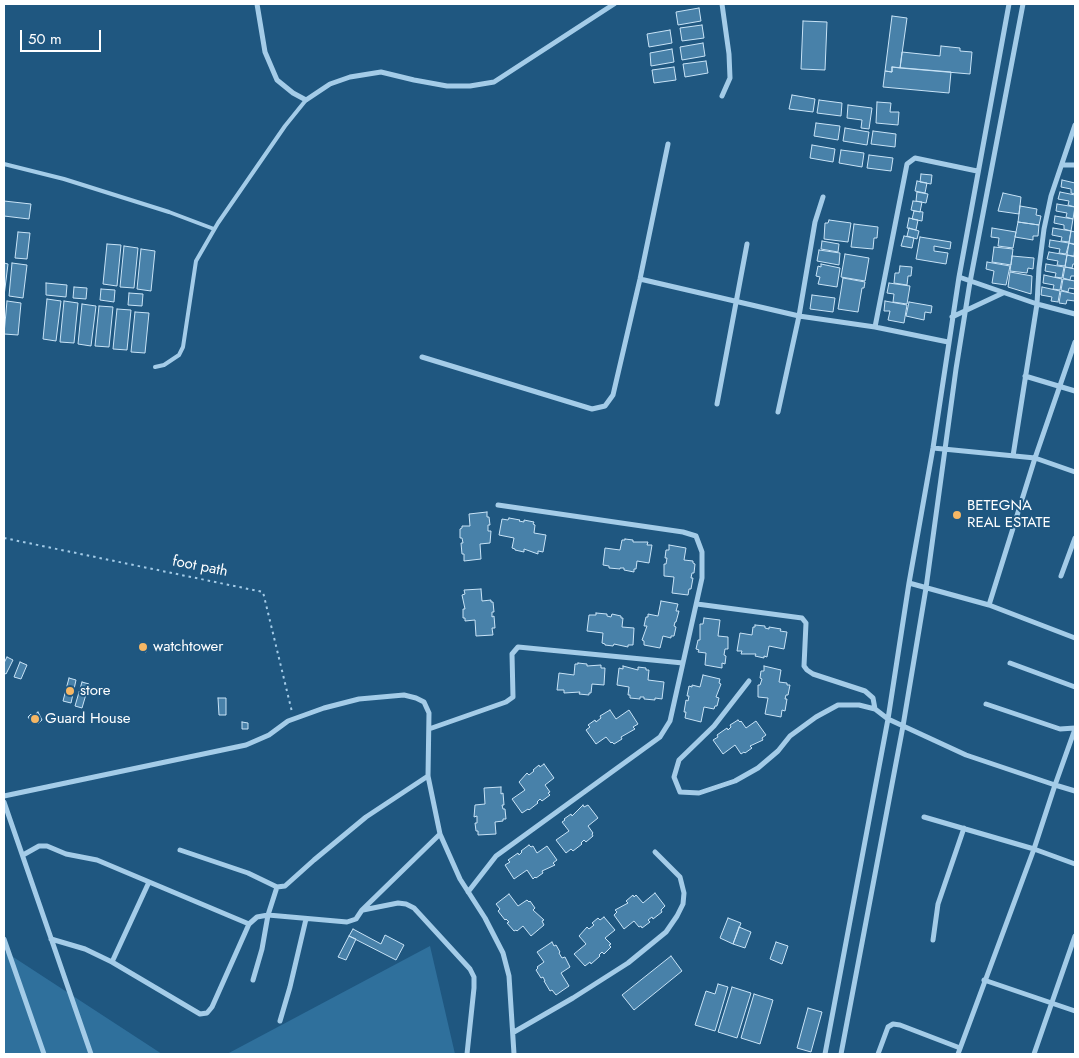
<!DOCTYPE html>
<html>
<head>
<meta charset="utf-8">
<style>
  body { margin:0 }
  #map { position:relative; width:1079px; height:1058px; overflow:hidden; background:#1f5780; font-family:Jost,sans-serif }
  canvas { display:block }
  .frame { position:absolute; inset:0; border:5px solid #fff; pointer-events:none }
  .scale { position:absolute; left:20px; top:30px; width:81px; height:22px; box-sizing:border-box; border:2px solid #fff; border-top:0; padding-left:6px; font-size:15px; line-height:18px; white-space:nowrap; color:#fff; -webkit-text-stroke:4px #1f5780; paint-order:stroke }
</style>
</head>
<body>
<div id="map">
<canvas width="1079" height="1058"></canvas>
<div class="frame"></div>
<div class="scale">50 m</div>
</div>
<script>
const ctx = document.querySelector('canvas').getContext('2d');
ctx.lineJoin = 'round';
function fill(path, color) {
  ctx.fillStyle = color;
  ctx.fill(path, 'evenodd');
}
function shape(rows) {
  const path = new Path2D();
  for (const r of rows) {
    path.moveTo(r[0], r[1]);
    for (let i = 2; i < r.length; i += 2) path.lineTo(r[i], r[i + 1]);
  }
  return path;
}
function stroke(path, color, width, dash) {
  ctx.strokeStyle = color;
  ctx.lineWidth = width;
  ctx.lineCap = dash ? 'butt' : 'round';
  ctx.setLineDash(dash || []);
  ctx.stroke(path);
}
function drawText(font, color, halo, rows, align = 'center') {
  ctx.font = font + ' Jost,sans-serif';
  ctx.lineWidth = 4;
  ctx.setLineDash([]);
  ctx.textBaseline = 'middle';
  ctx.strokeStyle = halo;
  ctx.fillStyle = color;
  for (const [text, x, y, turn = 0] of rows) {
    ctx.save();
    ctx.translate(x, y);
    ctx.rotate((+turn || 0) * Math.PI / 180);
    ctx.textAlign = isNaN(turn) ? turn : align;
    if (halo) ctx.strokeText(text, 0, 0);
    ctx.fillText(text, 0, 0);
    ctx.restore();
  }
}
fill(shape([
  [430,946,455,1054,227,1054],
  [4,951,162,1054,4,1054]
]), '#2f709c');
const building = shape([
  [699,8,701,21,678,25,676,12,699,8],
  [892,16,907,18,900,68,892,67,892,72,885,71,892,16],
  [803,21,827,22,825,70,801,69,803,21],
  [702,25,704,38,682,41,680,28,702,25],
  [670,30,672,43,649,47,647,34,670,30],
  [703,43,705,56,682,60,680,47,703,43],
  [941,46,960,48,960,51,972,52,970,74,900,68,902,52,940,56,941,46],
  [672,49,674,62,651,66,650,53,672,49],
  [706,61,708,73,685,77,683,64,706,61],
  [674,67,676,80,654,83,652,70,674,67],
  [892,67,951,72,949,93,883,87,885,71,892,72,892,67],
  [792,95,815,99,813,112,789,109,792,95],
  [819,100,842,103,841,116,817,113,819,100],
  [877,102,891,103,890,112,899,112,898,125,876,123,877,102],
  [848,105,872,108,869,129,861,128,862,120,847,118,848,105],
  [816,123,840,126,838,140,814,136,816,123],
  [845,128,869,132,867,145,843,141,845,128],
  [873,131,896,134,895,147,871,144,873,131],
  [812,145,835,149,833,162,810,158,812,145],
  [841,150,864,153,862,167,839,163,841,150],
  [869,155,893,158,891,171,867,168,869,155],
  [921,174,932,175,931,184,920,182,921,174],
  [1062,180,1075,183,1075,194,1071,193,1071,189,1061,187,1062,180],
  [917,181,927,183,925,193,915,191,917,181],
  [917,192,928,194,926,203,916,201,917,192],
  [1060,192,1075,195,1075,207,1068,205,1069,201,1058,199,1060,192],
  [1003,193,1021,197,1019,214,998,211,1003,193],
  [4,201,31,204,29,219,4,216,4,201],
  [913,201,922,202,920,212,911,210,913,201],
  [1057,204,1075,207,1073,219,1066,217,1067,213,1056,211,1057,204],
  [1020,206,1037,209,1036,215,1041,216,1039,225,1018,222,1020,206],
  [914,211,923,212,922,221,912,219,914,211],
  [1055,216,1073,219,1071,231,1064,229,1064,225,1054,223,1055,216],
  [909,218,918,220,916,230,907,228,909,218],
  [829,220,851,223,848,242,824,239,825,223,828,223,829,220],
  [1018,222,1039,225,1038,236,1033,236,1033,240,1015,237,1018,222],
  [854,224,878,227,877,238,874,238,873,249,851,247,854,224],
  [909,228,919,231,917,239,907,236,909,228],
  [992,228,1016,232,1013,248,998,246,999,238,991,237,992,228],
  [1053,228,1071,231,1069,242,1061,241,1062,237,1052,235,1053,228],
  [1071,231,1075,232,1075,244,1069,243,1071,231],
  [18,232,30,233,27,259,15,258,18,232],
  [904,236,914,238,912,248,901,246,904,236],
  [920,237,951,242,950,249,934,246,934,251,948,253,946,264,916,259,920,237],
  [1050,240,1069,243,1066,254,1059,253,1060,249,1049,247,1050,240],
  [822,241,839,244,838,252,821,249,822,241],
  [1069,243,1075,245,1074,256,1067,255,1069,243],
  [107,244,121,245,117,286,103,284,107,244],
  [124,246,138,248,134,288,120,287,124,246],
  [994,247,1013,249,1011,265,992,262,994,247],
  [141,249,155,251,151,291,137,289,141,249],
  [819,250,840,253,839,265,817,261,819,250],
  [1049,252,1067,255,1065,266,1057,265,1058,261,1047,259,1049,252],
  [845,254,869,258,865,281,841,277,845,254],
  [1067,255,1075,257,1075,264,1073,264,1072,268,1065,267,1067,255],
  [1012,256,1034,258,1033,269,1028,268,1027,273,1010,271,1012,256],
  [987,262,1010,266,1006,285,992,283,994,271,986,269,987,262],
  [4,263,8,264,4,296,4,263],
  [12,263,27,265,23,298,9,296,12,263],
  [821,264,840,268,837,287,818,284,820,277,816,276,818,266,821,267,821,264],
  [1046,264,1064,267,1062,278,1055,277,1056,273,1045,271,1046,264],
  [900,266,912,267,911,276,908,276,907,285,894,283,895,273,899,273,900,266],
  [1065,267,1075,269,1075,276,1071,276,1070,280,1063,278,1065,267],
  [1010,272,1032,276,1031,294,1008,287,1010,272],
  [1044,275,1062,279,1060,290,1053,289,1054,285,1043,283,1044,275],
  [843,278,865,282,864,288,862,288,858,312,838,309,843,278],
  [1063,279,1075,281,1075,289,1069,288,1068,292,1061,290,1063,279],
  [46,283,67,285,66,297,46,295,46,283],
  [889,283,910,286,907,304,893,302,894,294,887,293,889,283],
  [74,287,87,288,86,299,73,298,74,287],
  [1042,287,1060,291,1058,302,1051,301,1052,297,1041,295,1042,287],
  [101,289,115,290,114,302,100,300,101,289],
  [1061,291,1075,294,1075,301,1067,300,1066,304,1059,303,1061,291],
  [129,293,143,294,142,306,128,305,129,293],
  [812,295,835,298,833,312,810,309,812,295],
  [47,299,61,301,56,341,43,339,47,299],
  [7,301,21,303,18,335,4,334,7,301],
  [64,301,78,303,74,343,60,342,64,301],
  [885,301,907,305,904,323,888,320,890,311,884,311,885,301],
  [909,302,932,306,931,313,925,312,924,320,906,316,909,302],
  [82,304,96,306,91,346,78,344,82,304],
  [99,306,113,307,109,347,95,346,99,306],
  [117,309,131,310,127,350,113,349,117,309],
  [135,312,149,313,145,353,131,352,135,312],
  [487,512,487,517,489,517,490,525,488,525,488,531,491,531,490,543,480,544,481,559,464,561,464,554,462,554,461,543,463,543,462,538,460,538,460,529,462,528,462,526,470,526,469,514,487,512],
  [509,518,520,520,519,521,524,522,524,520,534,522,533,524,535,525,534,533,546,535,543,552,538,551,538,554,524,549,524,552,515,550,515,549,512,548,514,538,499,535,502,519,508,520,509,518],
  [625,539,633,540,633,542,648,542,647,545,652,545,649,563,637,561,636,569,634,569,634,572,624,570,624,568,620,568,620,569,609,568,609,566,603,565,605,548,620,550,622,540,625,540,625,539],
  [669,545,686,548,684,560,693,561,693,563,695,564,694,573,692,573,691,578,693,578,691,589,689,589,688,595,672,593,674,577,664,576,664,564,666,564,667,558,665,558,666,550,669,550,669,545],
  [481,589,482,601,491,600,491,602,493,602,494,612,492,612,492,617,494,616,495,628,492,628,493,635,476,636,475,620,465,621,465,618,463,618,463,609,465,609,462,595,465,594,464,590,481,589],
  [661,601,678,604,676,611,679,611,676,622,675,622,674,626,676,627,674,636,671,636,671,638,663,636,660,648,644,645,644,641,642,640,647,626,644,626,646,617,648,617,648,614,658,616,661,601],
  [596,613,607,614,607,616,611,617,612,614,621,616,621,618,623,618,622,627,634,628,633,645,628,645,628,647,614,644,613,646,605,645,605,644,602,643,603,633,587,631,589,615,596,615,596,613],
  [704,618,720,620,718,636,728,637,728,649,725,649,724,655,726,656,725,664,722,663,722,668,705,665,706,653,698,652,699,650,696,649,698,640,700,640,700,624,703,624,704,618],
  [755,625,765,626,765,628,769,629,769,627,781,629,780,631,787,632,784,649,769,646,767,657,764,656,764,658,755,656,756,654,741,654,742,651,737,651,740,633,752,635,753,627,755,627,755,625],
  [140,643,147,645,146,652,139,650,140,643],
  [7,657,13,660,6,674,4,673,4,663,7,657],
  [20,662,27,665,21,679,14,677,20,662],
  [578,663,587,664,587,666,601,665,601,668,605,668,604,685,592,684,591,693,589,693,589,695,579,694,580,692,564,693,564,690,557,690,559,673,574,675,575,664,578,664,578,663],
  [623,666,638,670,638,667,646,668,646,670,649,670,648,680,664,682,662,699,655,698,655,700,644,699,644,697,640,697,640,699,630,698,630,695,628,695,629,687,617,685,619,668,623,669,623,666],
  [764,666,781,670,779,682,787,683,787,685,790,685,788,695,786,695,785,699,787,699,785,711,782,710,781,717,765,714,768,698,758,697,758,685,760,685,762,679,760,678,761,671,764,671,764,666],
  [703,675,720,679,719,683,721,684,716,697,719,698,717,706,715,706,714,709,704,707,701,722,685,718,686,712,684,712,686,700,688,701,689,696,687,696,689,686,692,687,692,685,700,687,703,675],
  [69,678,76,680,71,703,63,701,69,678],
  [82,682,89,684,82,708,75,706,82,682],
  [218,698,226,698,226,715,219,715,218,698],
  [610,710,616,719,629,710,638,724,633,727,635,729,621,737,622,739,614,744,612,742,611,743,606,737,596,744,586,730,590,727,588,725,595,720,596,722,601,718,600,716,610,710],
  [38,712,42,720,38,724,36,721,33,724,28,717,31,714,33,716,38,712],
  [738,720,740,722,741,721,746,728,756,721,766,735,762,738,763,740,750,746,752,748,745,753,744,752,741,754,735,745,723,754,713,740,718,737,717,735,727,728,728,730,731,727,730,725,738,720],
  [242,722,248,723,248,729,242,729,242,722],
  [544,764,554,778,545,785,550,792,548,793,550,795,542,801,540,799,537,802,538,803,529,810,528,809,522,813,512,799,525,790,519,782,527,773,529,775,534,771,533,770,539,765,540,767,544,764],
  [501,787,501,794,503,793,504,805,502,805,503,809,505,809,506,819,503,819,503,821,495,822,496,834,478,835,478,831,476,831,475,823,477,823,477,816,474,817,475,805,485,804,484,788,501,787],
  [583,805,584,807,588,805,598,818,588,826,593,833,592,834,593,836,586,842,584,840,581,843,582,844,573,851,571,849,566,853,556,840,569,831,562,822,565,820,564,819,571,814,572,816,583,805],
  [529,845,531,847,533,846,537,853,547,846,557,860,553,863,555,865,542,871,543,873,536,878,535,877,533,879,527,870,514,879,505,865,510,862,508,860,518,853,519,855,522,852,521,851,529,845],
  [655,893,665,906,661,910,662,912,653,919,652,917,648,920,650,922,642,928,641,926,639,927,634,921,624,929,614,915,617,912,615,910,628,903,626,901,633,895,634,897,636,895,643,903,655,893],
  [509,894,518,906,527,900,529,902,530,901,535,908,533,910,544,920,542,921,544,925,531,936,523,926,517,931,516,930,514,931,507,923,509,922,506,919,505,920,498,911,500,909,496,904,509,894],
  [604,917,615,930,605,938,611,944,609,945,611,947,604,954,602,952,599,955,600,956,591,964,590,962,585,966,574,954,586,944,579,936,587,927,589,929,594,925,592,923,598,918,600,920,604,917],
  [728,918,741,923,733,944,720,938,728,918],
  [739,927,751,932,745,948,733,944,739,927],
  [353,929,381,944,385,935,404,945,396,960,349,936,353,929],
  [349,936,356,939,346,960,338,957,349,936],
  [552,942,554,946,556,945,560,952,559,953,562,958,565,957,570,967,561,973,569,986,556,995,552,990,550,991,544,981,545,981,543,977,541,978,536,970,538,968,537,967,544,962,537,952,552,942],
  [776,942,788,946,782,964,770,959,776,942],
  [671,956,682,971,634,1010,622,995,671,956],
  [718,984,728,987,715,1031,695,1025,706,991,715,994,718,984],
  [732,987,751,993,737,1038,718,1032,732,987],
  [754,994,773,1000,760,1044,741,1038,754,994],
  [808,1008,822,1012,811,1052,797,1048,808,1008]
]);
fill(building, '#4881a9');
stroke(building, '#c8e3f6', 1);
stroke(shape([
  [4,538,263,592,292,712]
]), '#a4cce8', 2, [2.5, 4]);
stroke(shape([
  [4,164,64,179,169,212,214,229],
  [155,367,164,365,179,355,183,347,196,261,218,223,285,126,306,100]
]), '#a4cce8', 4);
stroke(shape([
  [257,4,265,52,277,80,293,93,306,100,330,84,350,77,381,72,414,80,447,86,470,86,494,82,614,4],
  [722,96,730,78,729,54,722,4],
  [1062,165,1075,165],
  [959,277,1037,304,1075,314],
  [640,279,799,316,875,327,948,342],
  [952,317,1003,293],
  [875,327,907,164,915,158,977,171],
  [422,357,592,409,605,406,613,395,640,279,668,144],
  [1025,376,1075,391],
  [717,404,747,244],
  [778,412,799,316,815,222,823,197],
  [933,448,1035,458,1075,472],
  [1013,456,1037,304,1039,268,1044,229,1051,196,1075,125],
  [1061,576,1075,538],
  [909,583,989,605,1075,638],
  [697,604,802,618,806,623,804,666,807,670,813,674,865,691,873,698,875,709],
  [989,605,1035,458,1075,342],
  [1010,663,1075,687],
  [749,681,714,726,679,760,674,777,680,792,699,793,735,781,758,768,778,751,790,736,816,717,838,705,859,705,875,709,888,719,966,755,1055,785,1075,729],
  [986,704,1060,729,1075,728],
  [429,729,506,702,513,697,512,654,518,647,683,663],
  [4,796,246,745,269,735,288,721,324,708,359,699,404,695,416,698,424,702,429,713,428,776,440,834,460,879,485,918,503,953,509,976,514,1054],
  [4,802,91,1054],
  [924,817,1034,849,1075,864],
  [180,850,248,873,277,887],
  [23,855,39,846,47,846,66,854,97,860,249,924],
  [468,892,496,856,660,737,670,721,702,578,702,552,696,536,683,532,498,505],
  [363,910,398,903,406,904,414,908,470,969,474,977,474,988,467,1054],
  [4,939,44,1054],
  [51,939,85,949,112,962,200,1014,207,1013,212,1007,249,924,257,917,268,915,277,887,285,886,314,860,366,817,428,776],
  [933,940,938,904,964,828],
  [112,962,149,882],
  [253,980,262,949,268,915,347,922,356,919,362,910,440,834],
  [984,980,1075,1011],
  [280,1021,290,987,306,919],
  [514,1032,573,998,628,963,666,932,677,916,683,904,684,893,680,877,655,852],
  [825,1054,888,719,909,583,933,448,959,277,1009,4],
  [841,1054,903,726,926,588,956,369,970,282,1023,4],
  [878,1054,888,1027,893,1024,900,1025,960,1048],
  [958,1054,1034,849,1055,785,1075,791],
  [1034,1054,1075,936]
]), '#a4cce8', 5);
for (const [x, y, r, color] of [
  [957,515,5,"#f6b764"],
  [143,647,5,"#f6b764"],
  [70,691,5,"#f6b764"],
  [35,719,5,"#f6b764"]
]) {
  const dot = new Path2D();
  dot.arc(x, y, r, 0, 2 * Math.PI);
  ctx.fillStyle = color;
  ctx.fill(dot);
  stroke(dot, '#1f5780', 2);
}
drawText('15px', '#fff', '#1f5780', [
  ["BETEGNA",967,506],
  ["REAL ESTATE",967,523],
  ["watchtower",153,647],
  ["store",80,691],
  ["Guard House",45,719]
], 'left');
drawText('15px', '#fff', '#1f5780', [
  ["foot path",200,567,11]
]);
</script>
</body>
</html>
